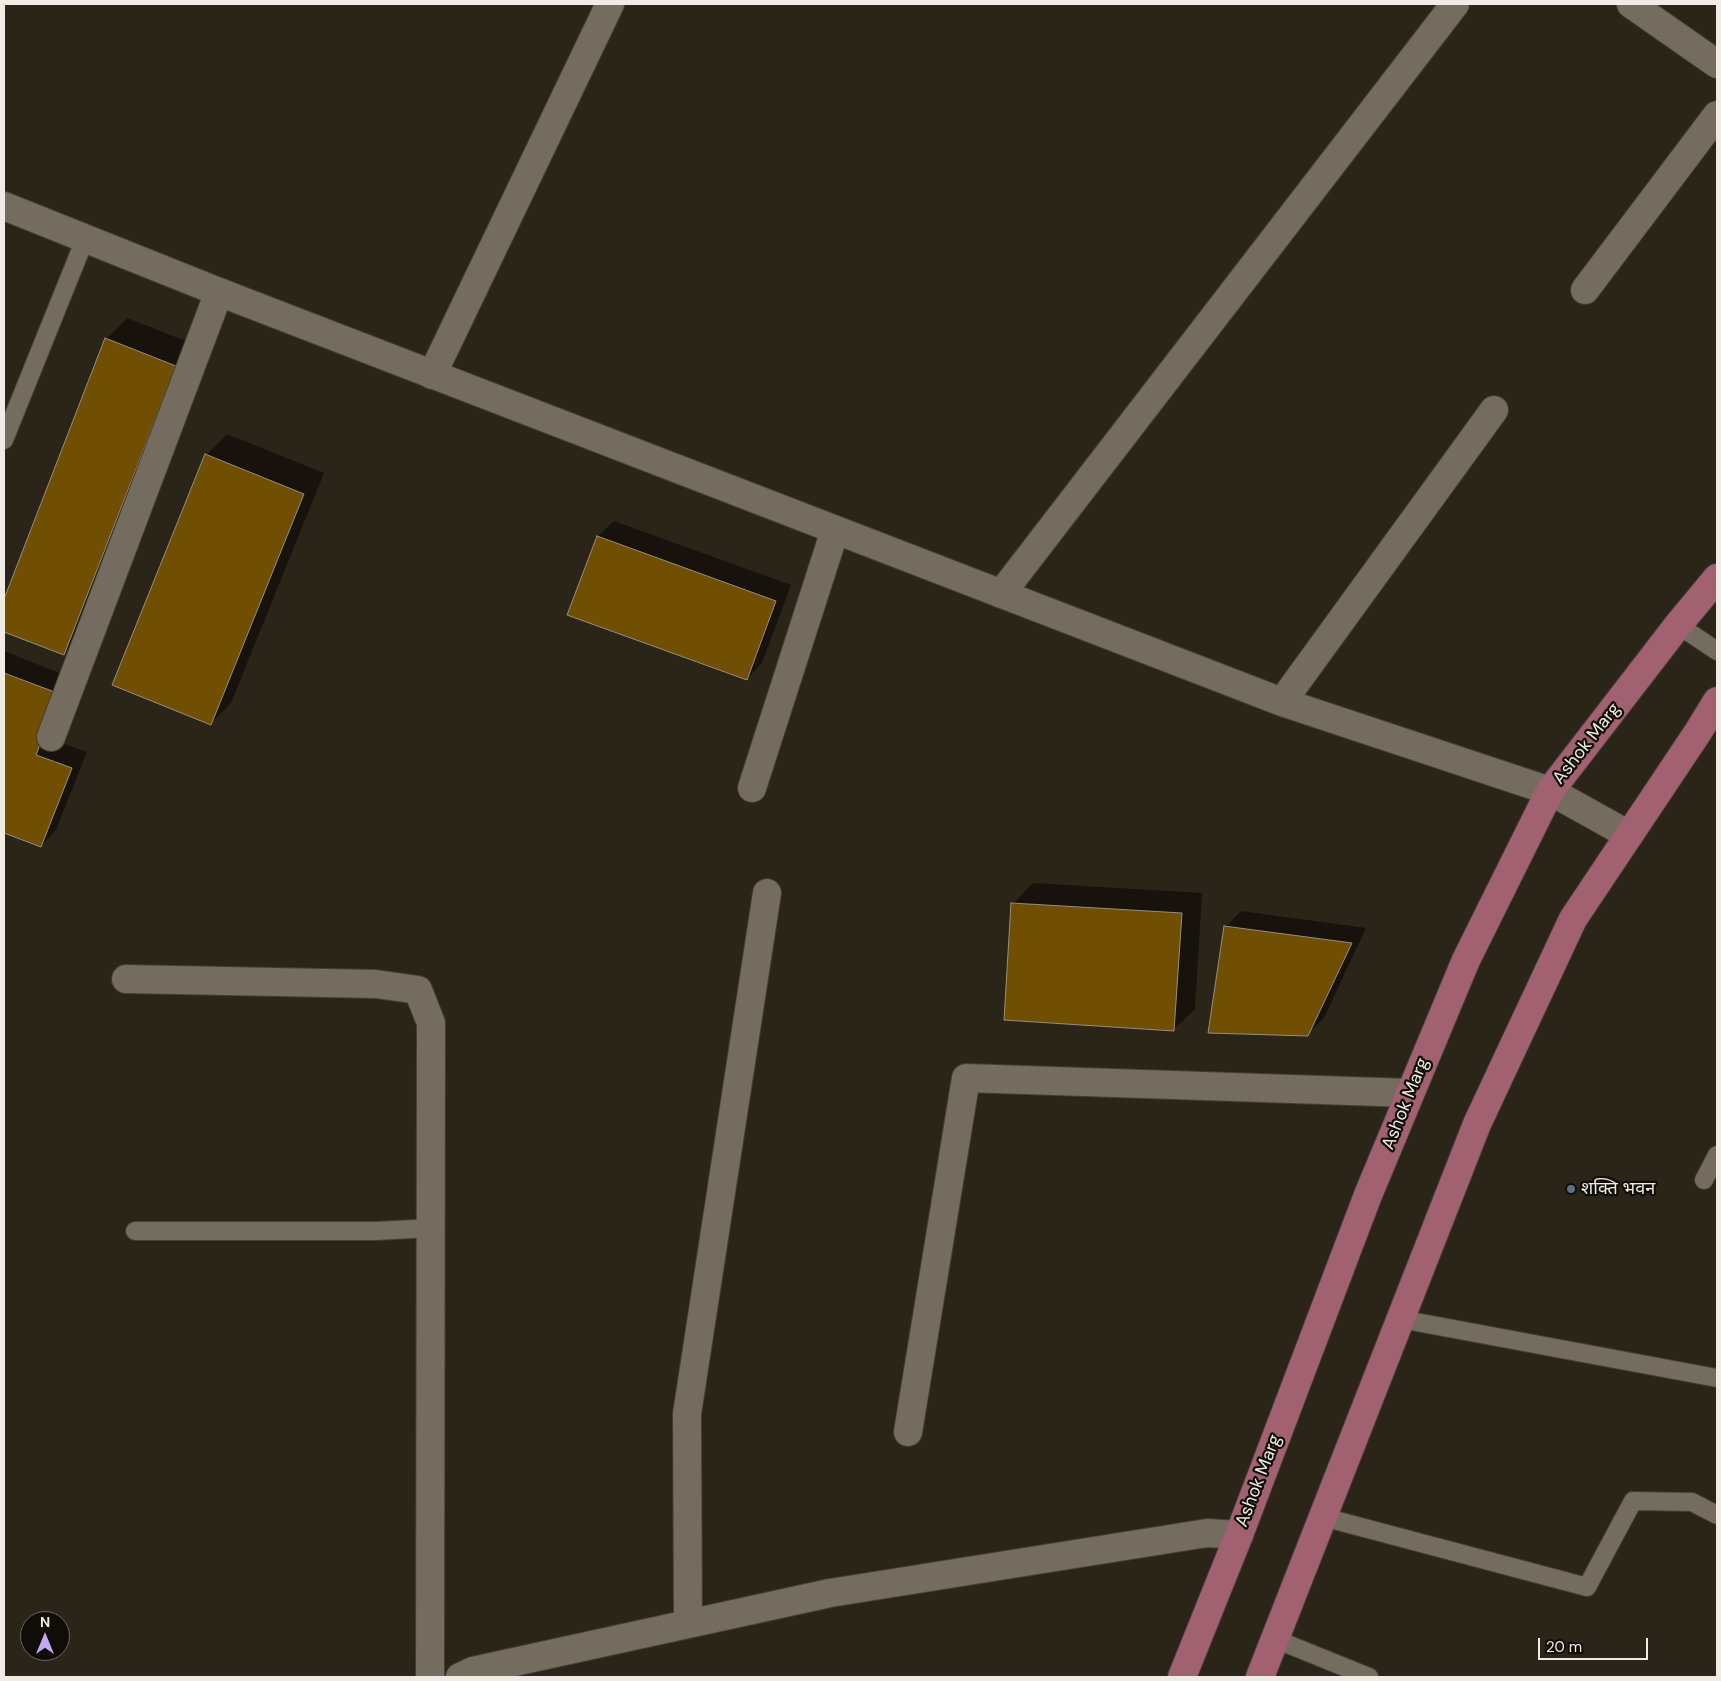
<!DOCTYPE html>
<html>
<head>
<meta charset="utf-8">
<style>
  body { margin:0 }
  #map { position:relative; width:1721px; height:1681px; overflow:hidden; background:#2b2418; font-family:"DM Sans",sans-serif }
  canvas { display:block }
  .frame { position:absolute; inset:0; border:5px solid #f0ebe4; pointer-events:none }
  .north { position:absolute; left:20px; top:1611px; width:50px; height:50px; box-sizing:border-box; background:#100d08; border:1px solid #6a6660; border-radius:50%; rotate:0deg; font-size:14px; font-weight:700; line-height:20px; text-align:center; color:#f0ebe4 }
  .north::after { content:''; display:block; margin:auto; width:18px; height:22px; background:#c1a8f3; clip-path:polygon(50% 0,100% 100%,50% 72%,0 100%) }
  .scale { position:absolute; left:1538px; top:1638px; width:110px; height:22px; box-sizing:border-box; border:2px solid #f0ebe4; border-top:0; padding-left:6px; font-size:15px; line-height:18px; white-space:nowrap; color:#f0ebe4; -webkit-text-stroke:4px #100d08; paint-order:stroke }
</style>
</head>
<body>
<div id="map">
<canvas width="1721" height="1681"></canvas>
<div class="frame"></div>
<div class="north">N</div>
<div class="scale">20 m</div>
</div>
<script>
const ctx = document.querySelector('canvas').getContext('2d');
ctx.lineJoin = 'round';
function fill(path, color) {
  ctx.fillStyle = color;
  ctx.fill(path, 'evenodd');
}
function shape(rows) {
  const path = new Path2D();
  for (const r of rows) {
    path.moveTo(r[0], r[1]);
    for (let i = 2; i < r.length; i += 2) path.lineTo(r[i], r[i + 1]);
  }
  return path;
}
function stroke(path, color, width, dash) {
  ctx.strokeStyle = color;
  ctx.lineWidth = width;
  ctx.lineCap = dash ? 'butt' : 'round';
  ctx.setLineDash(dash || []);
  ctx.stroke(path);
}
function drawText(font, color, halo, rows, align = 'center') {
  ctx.font = font + ' "DM Sans","Noto Sans Devanagari",sans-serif';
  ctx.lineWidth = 4.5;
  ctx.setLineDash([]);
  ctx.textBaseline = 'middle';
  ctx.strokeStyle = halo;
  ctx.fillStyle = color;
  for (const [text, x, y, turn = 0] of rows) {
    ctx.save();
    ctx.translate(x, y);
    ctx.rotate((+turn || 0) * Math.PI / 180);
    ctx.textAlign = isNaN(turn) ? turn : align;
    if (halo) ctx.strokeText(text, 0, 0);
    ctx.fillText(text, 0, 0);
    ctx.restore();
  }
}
fill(shape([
  [127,318,196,345,84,633,64,653,4,630,4,602,106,339],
  [227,434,324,473,231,703,210,724,206,455],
  [614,521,791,585,762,663,747,679,598,536],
  [4,651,74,679,51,739,87,752,56,830,41,846,4,831],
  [1033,883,1202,893,1195,1009,1174,1029,1013,904],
  [1241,911,1366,928,1324,1018,1307,1034,1225,927]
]), '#0007');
const building = shape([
  [105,338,176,366,64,655,4,632,4,599,105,338],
  [205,454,304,494,211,725,112,685,205,454],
  [597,536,776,601,747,680,567,615,597,536],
  [4,673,60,694,36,755,72,768,41,847,4,833,4,673],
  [1011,903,1182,913,1174,1031,1004,1020,1011,903],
  [1224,926,1352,943,1308,1036,1208,1033,1224,926]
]);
fill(building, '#704f02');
stroke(building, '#978e80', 1);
const lane = shape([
  [4,440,85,239],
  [1678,625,1717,651],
  [1704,1180,1717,1155],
  [135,1231,376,1231,431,1228],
  [1400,1319,1717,1378],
  [1323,1517,1587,1587,1633,1501,1692,1502,1717,1515],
  [1275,1639,1369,1677]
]);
const street = shape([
  [1631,4,1717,64],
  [1585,290,1717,115],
  [432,375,610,4],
  [1001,594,1455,4],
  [1282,702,1494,410],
  [51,737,219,292],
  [752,788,835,530],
  [126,979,376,984,418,990,431,1023,430,1677],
  [908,1432,966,1078,1410,1093],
  [688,1624,687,1414,767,893],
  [460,1677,473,1671,830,1593,1207,1533,1239,1535]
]);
const secondary = shape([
  [4,206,219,292,1282,702,1550,791,1629,835]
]);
const primary = shape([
  [1182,1677,1239,1535,1368,1195,1466,960,1550,791,1678,625,1717,578],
  [1260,1677,1477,1124,1573,919,1698,732,1717,701]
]);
stroke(lane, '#443e35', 20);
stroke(street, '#443e35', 30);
stroke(secondary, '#443e35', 30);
stroke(primary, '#443e35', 30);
stroke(lane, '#746c5e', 18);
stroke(street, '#746c5e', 28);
stroke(secondary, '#746c5e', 28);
stroke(primary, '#a26171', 28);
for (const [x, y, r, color] of [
  [1571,1189,5,"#5c6f8a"]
]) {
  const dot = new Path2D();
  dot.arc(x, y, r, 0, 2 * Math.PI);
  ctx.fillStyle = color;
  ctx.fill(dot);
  stroke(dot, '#100d08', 2);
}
drawText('18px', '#f0ebe4', '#100d08', [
  ["Ashok Marg",1587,744,-52],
  ["Ashok Marg",1406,1104,-68],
  ["Ashok Marg",1259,1481,-69]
]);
drawText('18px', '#f0ebe4', '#100d08', [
  ["शक्ति भवन",1581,1189]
], 'left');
</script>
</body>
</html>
